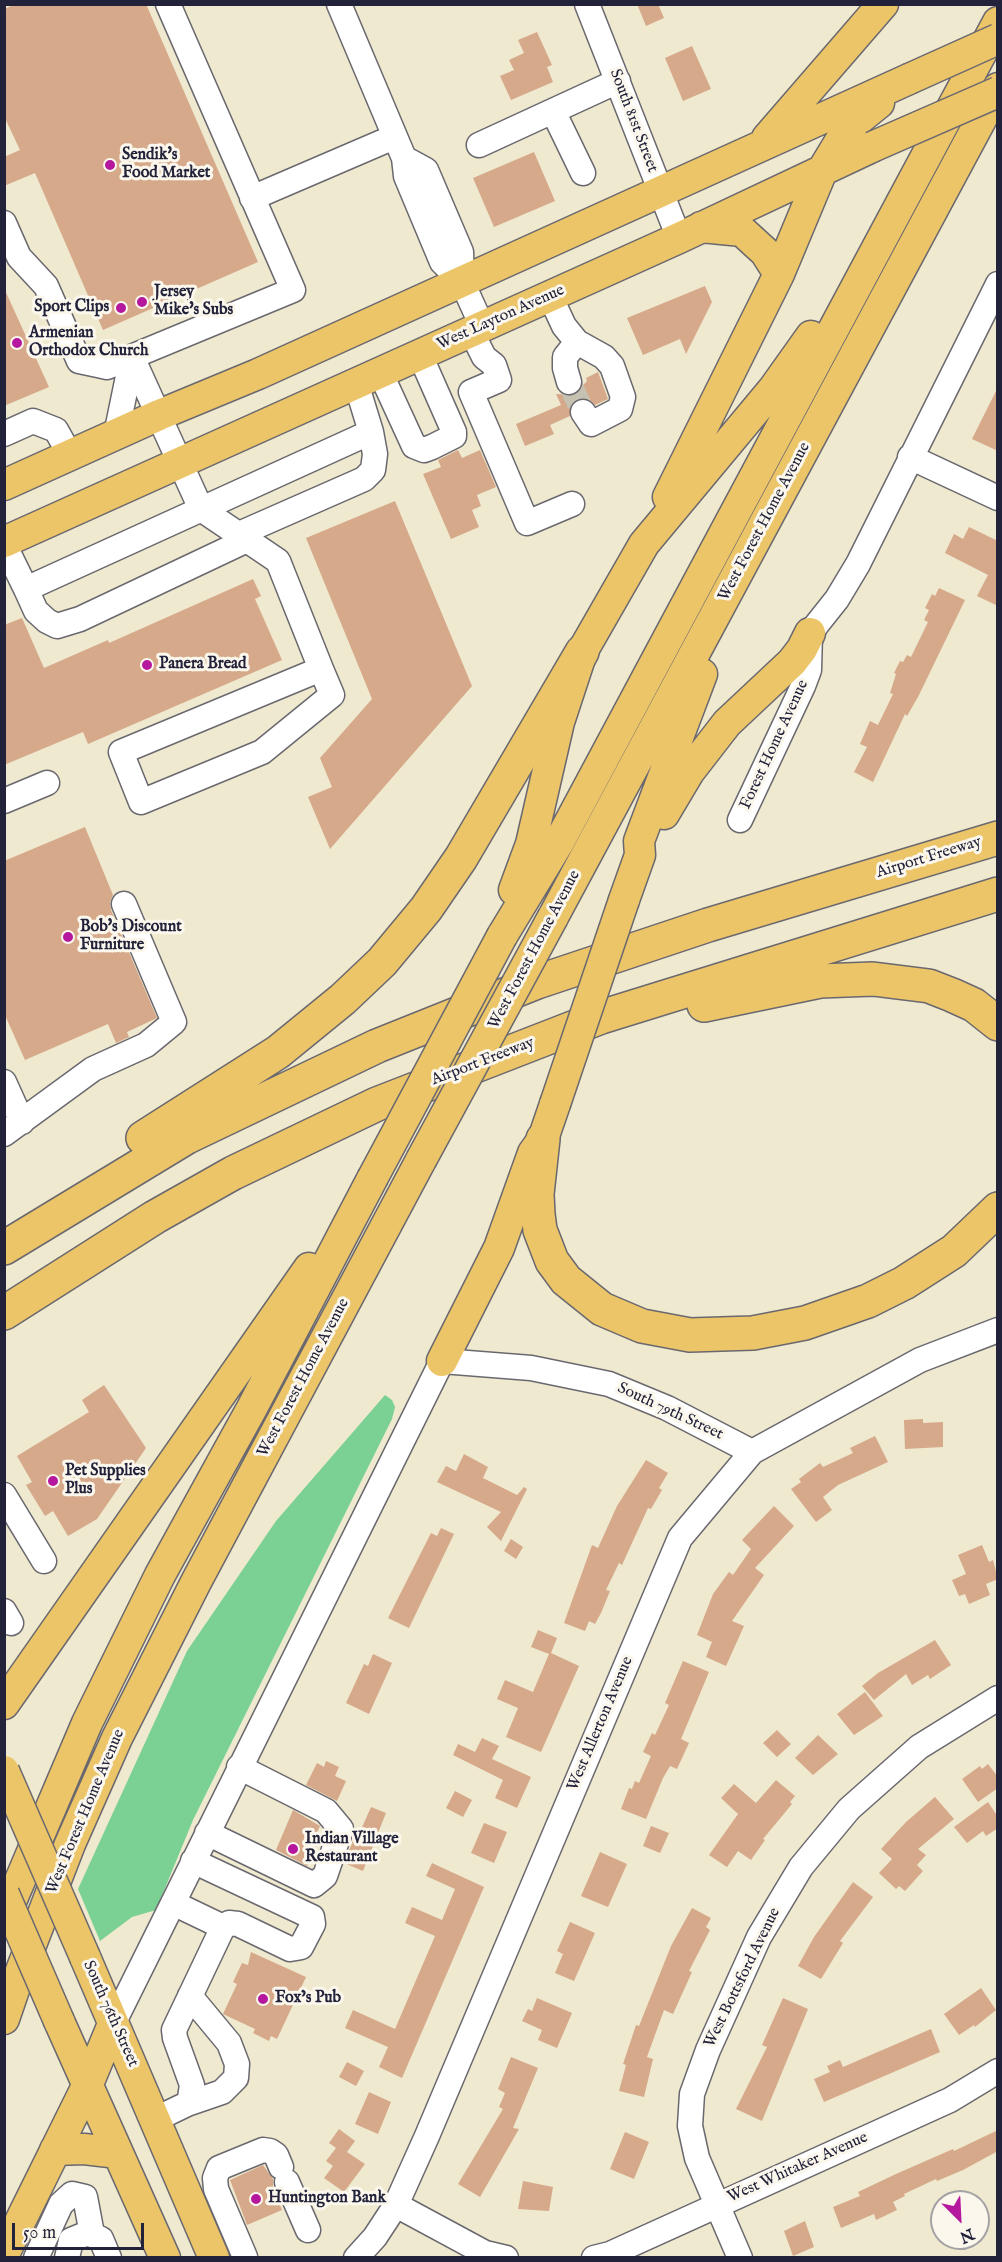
<!DOCTYPE html>
<html>
<head>
<meta charset="utf-8">
<style>
  body { margin:0 }
  #map { position:relative; width:1002px; height:2262px; overflow:hidden; background:#efe9cf; font-family:"IM FELL English",serif }
  canvas { display:block }
  .frame { position:absolute; inset:0; border:6px solid #22223b; pointer-events:none }
  .north { position:absolute; left:930px; top:2190px; width:60px; height:60px; box-sizing:border-box; background:#fbf7ec; border:2px solid #a4a2a5; border-radius:50%; rotate:156deg; font-size:16px; font-weight:700; line-height:24px; text-align:center; color:#22223b }
  .north::after { content:''; display:block; margin:auto; width:21px; height:27px; background:#b5179e; clip-path:polygon(50% 0,100% 100%,50% 72%,0 100%) }
  .scale { position:absolute; left:12px; top:2223px; width:132px; height:27px; box-sizing:border-box; border:3px solid #22223b; border-top:0; padding-left:8px; font-size:18px; line-height:21px; white-space:nowrap; color:#22223b; -webkit-text-stroke:4px #fbf7ec; paint-order:stroke }
</style>
</head>
<body>
<div id="map">
<canvas width="1002" height="2262"></canvas>
<div class="frame"></div>
<div class="north">N</div>
<div class="scale">50 m</div>
</div>
<script>
const ctx = document.querySelector('canvas').getContext('2d');
ctx.lineJoin = 'round';
function fill(path, color) {
  ctx.fillStyle = color;
  ctx.fill(path, 'evenodd');
}
function shape(rows) {
  const path = new Path2D();
  for (const r of rows) {
    path.moveTo(r[0], r[1]);
    for (let i = 2; i < r.length; i += 2) path.lineTo(r[i], r[i + 1]);
  }
  return path;
}
function stroke(path, color, width, dash) {
  ctx.strokeStyle = color;
  ctx.lineWidth = width;
  ctx.lineCap = dash ? 'butt' : 'round';
  ctx.setLineDash(dash || []);
  ctx.stroke(path);
}
function drawText(font, color, halo, rows, align = 'center') {
  ctx.font = font + ' "IM FELL English",serif';
  ctx.lineWidth = 6;
  ctx.setLineDash([]);
  ctx.textBaseline = 'middle';
  ctx.strokeStyle = halo;
  ctx.fillStyle = color;
  for (const [text, x, y, turn = 0] of rows) {
    ctx.save();
    ctx.translate(x, y);
    ctx.rotate((+turn || 0) * Math.PI / 180);
    ctx.textAlign = isNaN(turn) ? turn : align;
    if (halo) ctx.strokeText(text, 0, 0);
    ctx.fillText(text, 0, 0);
    ctx.restore();
  }
}
fill(shape([
  [385,1395,392,1400,395,1407,392,1419,193,1820,156,1910,132,1917,100,1941,78,1889,187,1651,276,1521]
]), '#7bd094');
fill(shape([
  [16,4,146,4,258,262,103,330,35,173,4,186,4,157,20,150,4,116,4,9],
  [637,4,658,4,664,18,646,26],
  [537,32,552,65,547,67,553,82,511,100,500,76,514,70,509,60,524,53,518,40],
  [692,46,711,89,683,101,665,58],
  [534,152,555,201,494,227,473,178],
  [705,286,712,302,686,354,680,339,643,355,627,318],
  [4,288,49,387,4,406],
  [598,372,608,399,595,405,589,399,576,400,570,406,570,416,550,425,554,434,525,446,516,424,561,405,556,394,573,395,587,381,586,378],
  [998,387,998,451,972,439],
  [458,450,462,458,480,450,496,487,477,495,481,506,472,510,479,527,451,539,423,474,441,467,438,460],
  [395,501,472,686,330,849,308,797,332,787,320,758,372,699,306,538],
  [969,527,998,541,998,606,977,596,988,575,945,553,954,534,963,539],
  [253,579,261,596,255,599,282,660,88,744,83,732,4,765,4,625,22,618,44,668,108,640,109,643],
  [939,588,965,600,918,697,907,716,905,714,873,782,854,772,867,747,860,744,870,721,878,725,893,694,890,693,896,674,894,673,900,661,903,662,907,655,911,657,928,622,924,620,929,610,925,608,932,594,935,596],
  [85,827,113,895,110,902,111,910,157,1018,127,1032,129,1037,116,1043,108,1024,25,1060,4,1013,4,861],
  [104,1385,146,1448,97,1519,68,1536,53,1511,45,1516,26,1485,32,1482,17,1456,89,1412,82,1400],
  [923,1419,923,1423,943,1422,943,1447,905,1449,904,1420],
  [875,1436,888,1462,838,1485,823,1497,832,1510,816,1522,791,1489,801,1482,799,1479,820,1463,823,1467,853,1453,850,1448],
  [464,1454,488,1467,483,1478,517,1495,524,1487,527,1489,501,1541,487,1527,501,1512,437,1482,446,1466,456,1471],
  [646,1460,668,1473,659,1488,662,1490,651,1509,648,1508,622,1565,619,1563,606,1590,610,1591,601,1613,595,1624,589,1621,585,1631,564,1623,592,1545,598,1548,617,1506],
  [774,1506,794,1526,755,1568,764,1575,732,1621,744,1626,726,1666,706,1657,712,1642,697,1635,713,1594,729,1572,733,1575,751,1549,742,1540],
  [441,1528,454,1534,409,1628,388,1618,431,1533,437,1536],
  [511,1539,523,1547,516,1559,504,1551],
  [982,1545,989,1562,993,1560,998,1579,986,1584,990,1595,969,1604,965,1594,959,1596,952,1580,966,1574,958,1555],
  [538,1630,557,1638,551,1653,579,1666,541,1752,506,1737,518,1708,497,1699,505,1680,533,1692,549,1654,531,1647],
  [935,1640,951,1665,930,1679,928,1675,912,1685,906,1674,874,1700,862,1686,878,1673],
  [373,1654,392,1663,369,1714,346,1703,364,1664,368,1666],
  [683,1661,709,1672,681,1739,689,1743,677,1769,670,1766,663,1778,646,1819,621,1809,629,1788,632,1789,635,1781,639,1783,651,1756,643,1752,652,1733,655,1735,669,1705,665,1703],
  [865,1692,883,1716,854,1735,837,1714],
  [777,1730,791,1744,777,1757,763,1743],
  [818,1735,838,1754,813,1775,795,1758],
  [482,1738,499,1746,492,1759,531,1777,517,1808,495,1798,503,1780,453,1755,458,1744,475,1752],
  [326,1761,339,1767,335,1776,346,1781,337,1801,306,1785,317,1763,324,1767],
  [988,1764,998,1777,998,1788,978,1802,962,1779,980,1766,982,1769],
  [776,1780,795,1796,790,1802,792,1804,763,1839,765,1840,751,1860,738,1851,727,1867,709,1855,738,1814,721,1798,734,1784,756,1803],
  [455,1791,472,1800,463,1817,446,1808],
  [935,1797,954,1819,918,1849,926,1855,917,1865,923,1871,905,1891,899,1886,896,1889,879,1873,892,1859,881,1849,906,1822],
  [988,1802,998,1817,998,1828,986,1836,983,1831,967,1843,954,1827],
  [371,1807,386,1813,363,1871,344,1863,357,1831,360,1832],
  [293,1810,320,1826,313,1841,317,1845,307,1866,276,1850],
  [484,1823,507,1832,494,1863,471,1853],
  [651,1826,669,1833,660,1853,643,1846],
  [600,1852,627,1864,608,1907,581,1896],
  [432,1863,484,1887,402,2078,379,2067,388,2047,345,2028,353,2010,395,2029,435,1936,405,1923,412,1907,442,1920,455,1889,426,1876],
  [853,1882,873,1897,840,1941,843,1943,821,1979,798,1966,814,1937],
  [692,1908,711,1918,706,1927,710,1930,689,1971,692,1972,673,2014,664,2010,647,2057,653,2059,644,2097,619,2091,626,2065,623,2064,636,2025,639,2026,671,1946],
  [570,1922,595,1933,574,1981,555,1973,563,1954,557,1951],
  [251,1952,306,1977,277,2039,271,2036,269,2041,253,2033,255,2029,223,2014,237,1984,233,1982,242,1963,248,1965],
  [981,1988,996,2010,975,2027,974,2025,959,2035,944,2014],
  [537,1998,572,2013,557,2048,538,2040,542,2030,522,2021,528,2009,532,2011],
  [783,1998,808,2009,762,2121,736,2109,767,2047,762,2045],
  [931,2029,940,2052,824,2102,814,2079,830,2072,827,2066,840,2060,843,2067],
  [511,2057,538,2068,513,2128,519,2129,480,2197,458,2184,503,2109,499,2107,505,2093,498,2089],
  [347,2062,364,2071,356,2086,339,2077],
  [369,2092,391,2102,378,2134,355,2124],
  [339,2129,355,2141,347,2152,365,2164,344,2192,324,2178,333,2166,326,2161,336,2148,329,2143],
  [998,2130,998,2151,963,2170,937,2181,936,2179,904,2194,905,2196,893,2202,897,2210,876,2220,874,2214,841,2228,833,2207,860,2196,858,2192,896,2174,953,2149,954,2151],
  [625,2132,649,2142,634,2179,610,2169],
  [263,2165,273,2179,273,2188,282,2210,247,2225,230,2180],
  [523,2181,553,2187,549,2211,518,2209],
  [805,2221,814,2247,793,2256,784,2231]
]), '#d6a98a');
stroke(shape([
  [569,382,583,412]
]), '#c6c1b1', 24, [24, 12]);
const minor = shape([
  [339,4,404,158,406,176,442,262,462,282],
  [587,4,679,238],
  [553,111,583,173],
  [479,145,618,81],
  [404,158,426,170,461,252,462,282,482,326],
  [252,198,394,137],
  [4,223,19,257,46,286,79,361,98,365,107,367,293,290,168,4],
  [550,296,564,326,577,342,604,357,612,366,623,397,620,409,591,424,583,412],
  [471,331,484,357,494,365,499,380,471,392,527,523,572,504],
  [380,372,414,446,424,450,432,447,454,436,454,432,420,355],
  [569,382,565,368,565,357,577,342],
  [4,434,33,421,56,430,70,455],
  [116,435,132,357,201,509,278,561,321,669,332,695,262,752,141,802,121,752,321,669],
  [910,457,998,498],
  [239,534,364,479,373,470,375,454,371,432,356,383],
  [4,544,26,589,371,432],
  [26,589,36,611,47,621,57,626,80,619,247,540],
  [4,801,47,783],
  [740,820,803,686,809,670,810,633,837,599,858,564,998,284],
  [4,1082,22,1122],
  [4,1134,93,1069,146,1045,174,1022,124,904],
  [4,1495,44,1561],
  [4,1611,11,1623],
  [207,1833,314,1885,325,1876,341,1829,326,1811,239,1767],
  [173,1903,223,1927],
  [113,2024,442,1361,531,1368,609,1384,667,1408,752,1452],
  [187,2104,222,2092,236,2078,237,2064,229,2043,190,1996],
  [156,2119,187,2104,190,2098,192,2085,175,2038,174,2030,223,1927,229,1923,238,1924,290,1949,296,1948,301,1947,313,1924,312,1917,193,1861],
  [287,2182,308,2230],
  [396,2205,485,2253,506,2258],
  [245,2257,216,2189,215,2178,219,2168,263,2150,270,2151,276,2155,281,2167],
  [36,2258,61,2204,72,2194,85,2197,92,2234],
  [67,2258,71,2240,88,2233,101,2239,109,2258],
  [356,2258,375,2237,396,2205,427,2136,680,1538,752,1452,920,1360,998,1330],
  [594,2258,610,2254,950,2100,998,2071],
  [740,2258,697,2158,690,2126,692,2094,708,2050,759,1937,801,1867,849,1809,919,1747,998,1698]
]);
const major = shape([
  [767,138,883,4],
  [701,227,742,231,765,252,779,274],
  [4,485,159,415,258,374,909,79],
  [668,497,779,274,822,171,848,128,879,103],
  [4,542,679,238,872,147],
  [664,814,689,772,727,723,792,662,802,649,810,633],
  [514,890,531,844,559,722,582,652,644,544,774,388,811,336],
  [624,900,640,855,639,841,702,674],
  [553,917,998,88],
  [502,936,559,842,998,22],
  [442,1361,499,1248,533,1153,543,1139,555,1104],
  [4,1704,309,1268],
  [4,1918,87,1723,160,1575,252,1408,372,1179],
  [85,1957,214,2258],
  [4,2019,17,1981,70,1844,117,1738,196,1582,421,1160],
  [59,2021,165,2258],
  [55,2150,84,2149,118,2153],
  [4,2254,88,2084,113,2024]
]);
const highway = shape([
  [704,1005,820,981,873,979,929,986,952,995,974,1005,998,1024],
  [143,1138,278,1052,343,999,382,962,426,909,461,858,582,652],
  [543,1139,537,1194,538,1214,540,1230,552,1261,566,1280,602,1309,642,1326,690,1335,753,1333,805,1323,868,1301,904,1283,954,1251,998,1209],
  [4,1248,187,1137,377,1046,537,982,708,925,998,838],
  [4,1313,155,1217,233,1173,377,1104,601,1017,998,894]
]);
stroke(minor, '#6a686f', 27);
stroke(major, '#6a686f', 33);
stroke(highway, '#6a686f', 36);
stroke(minor, '#fff', 24);
stroke(major, '#ecc569', 30);
stroke(highway, '#ecc569', 33);
const majorBridge = shape([
  [909,79,998,39],
  [872,147,998,92],
  [555,1104,624,900],
  [421,1160,553,917],
  [372,1179,502,936],
  [4,1771,85,1957],
  [4,1894,59,2021]
]);
stroke(majorBridge, '#6a686f', 33, []);
stroke(majorBridge, '#ecc569', 30);
for (const [x, y, r, color] of [
  [110,165,6,"#b5179e"],
  [142,302,6,"#b5179e"],
  [121,308,6,"#b5179e"],
  [17,343,6,"#b5179e"],
  [147,665,6,"#b5179e"],
  [68,937,6,"#b5179e"],
  [53,1481,6,"#b5179e"],
  [293,1849,6,"#b5179e"],
  [263,1999,6,"#b5179e"],
  [256,2199,6,"#b5179e"]
]) {
  const dot = new Path2D();
  dot.arc(x, y, r, 0, 2 * Math.PI);
  ctx.fillStyle = color;
  ctx.fill(dot);
  stroke(dot, '#fbf7ec', 2);
}
drawText('16px', '#22223b', '#fbf7ec', [
  ["South 81st Street",633,121,69],
  ["West Layton Avenue",501,318,-24],
  ["West Forest Home Avenue",765,522,-62],
  ["Forest Home Avenue",775,745,-65],
  ["Airport Freeway",929,858,-17],
  ["West Forest Home Avenue",535,950,-62],
  ["Airport Freeway",483,1062,-21],
  ["West Forest Home Avenue",304,1378,-62],
  ["South 79th Street",670,1412,25],
  ["West Allerton Avenue",601,1724,-67],
  ["West Forest Home Avenue",86,1812,-67],
  ["West Bottsford Avenue",743,1978,-64],
  ["South 76th Street",110,2014,66],
  ["West Whitaker Avenue",798,2168,-24]
]);
drawText('bold 16px', '#22223b', '#fbf7ec', [
  ["Sendik's",122,156],
  ["Food Market",122,174],
  ["Jersey",154,293],
  ["Mike's Subs",154,311],
  ["Sport Clips",109,308,"right"],
  ["Armenian",29,334],
  ["Orthodox Church",29,352],
  ["Panera Bread",159,665],
  ["Bob's Discount",80,928],
  ["Furniture",80,946],
  ["Pet Supplies",65,1472],
  ["Plus",65,1490],
  ["Indian Village",305,1840],
  ["Restaurant",305,1858],
  ["Fox’s Pub",275,1999],
  ["Huntington Bank",268,2199]
], 'left');
</script>
</body>
</html>
